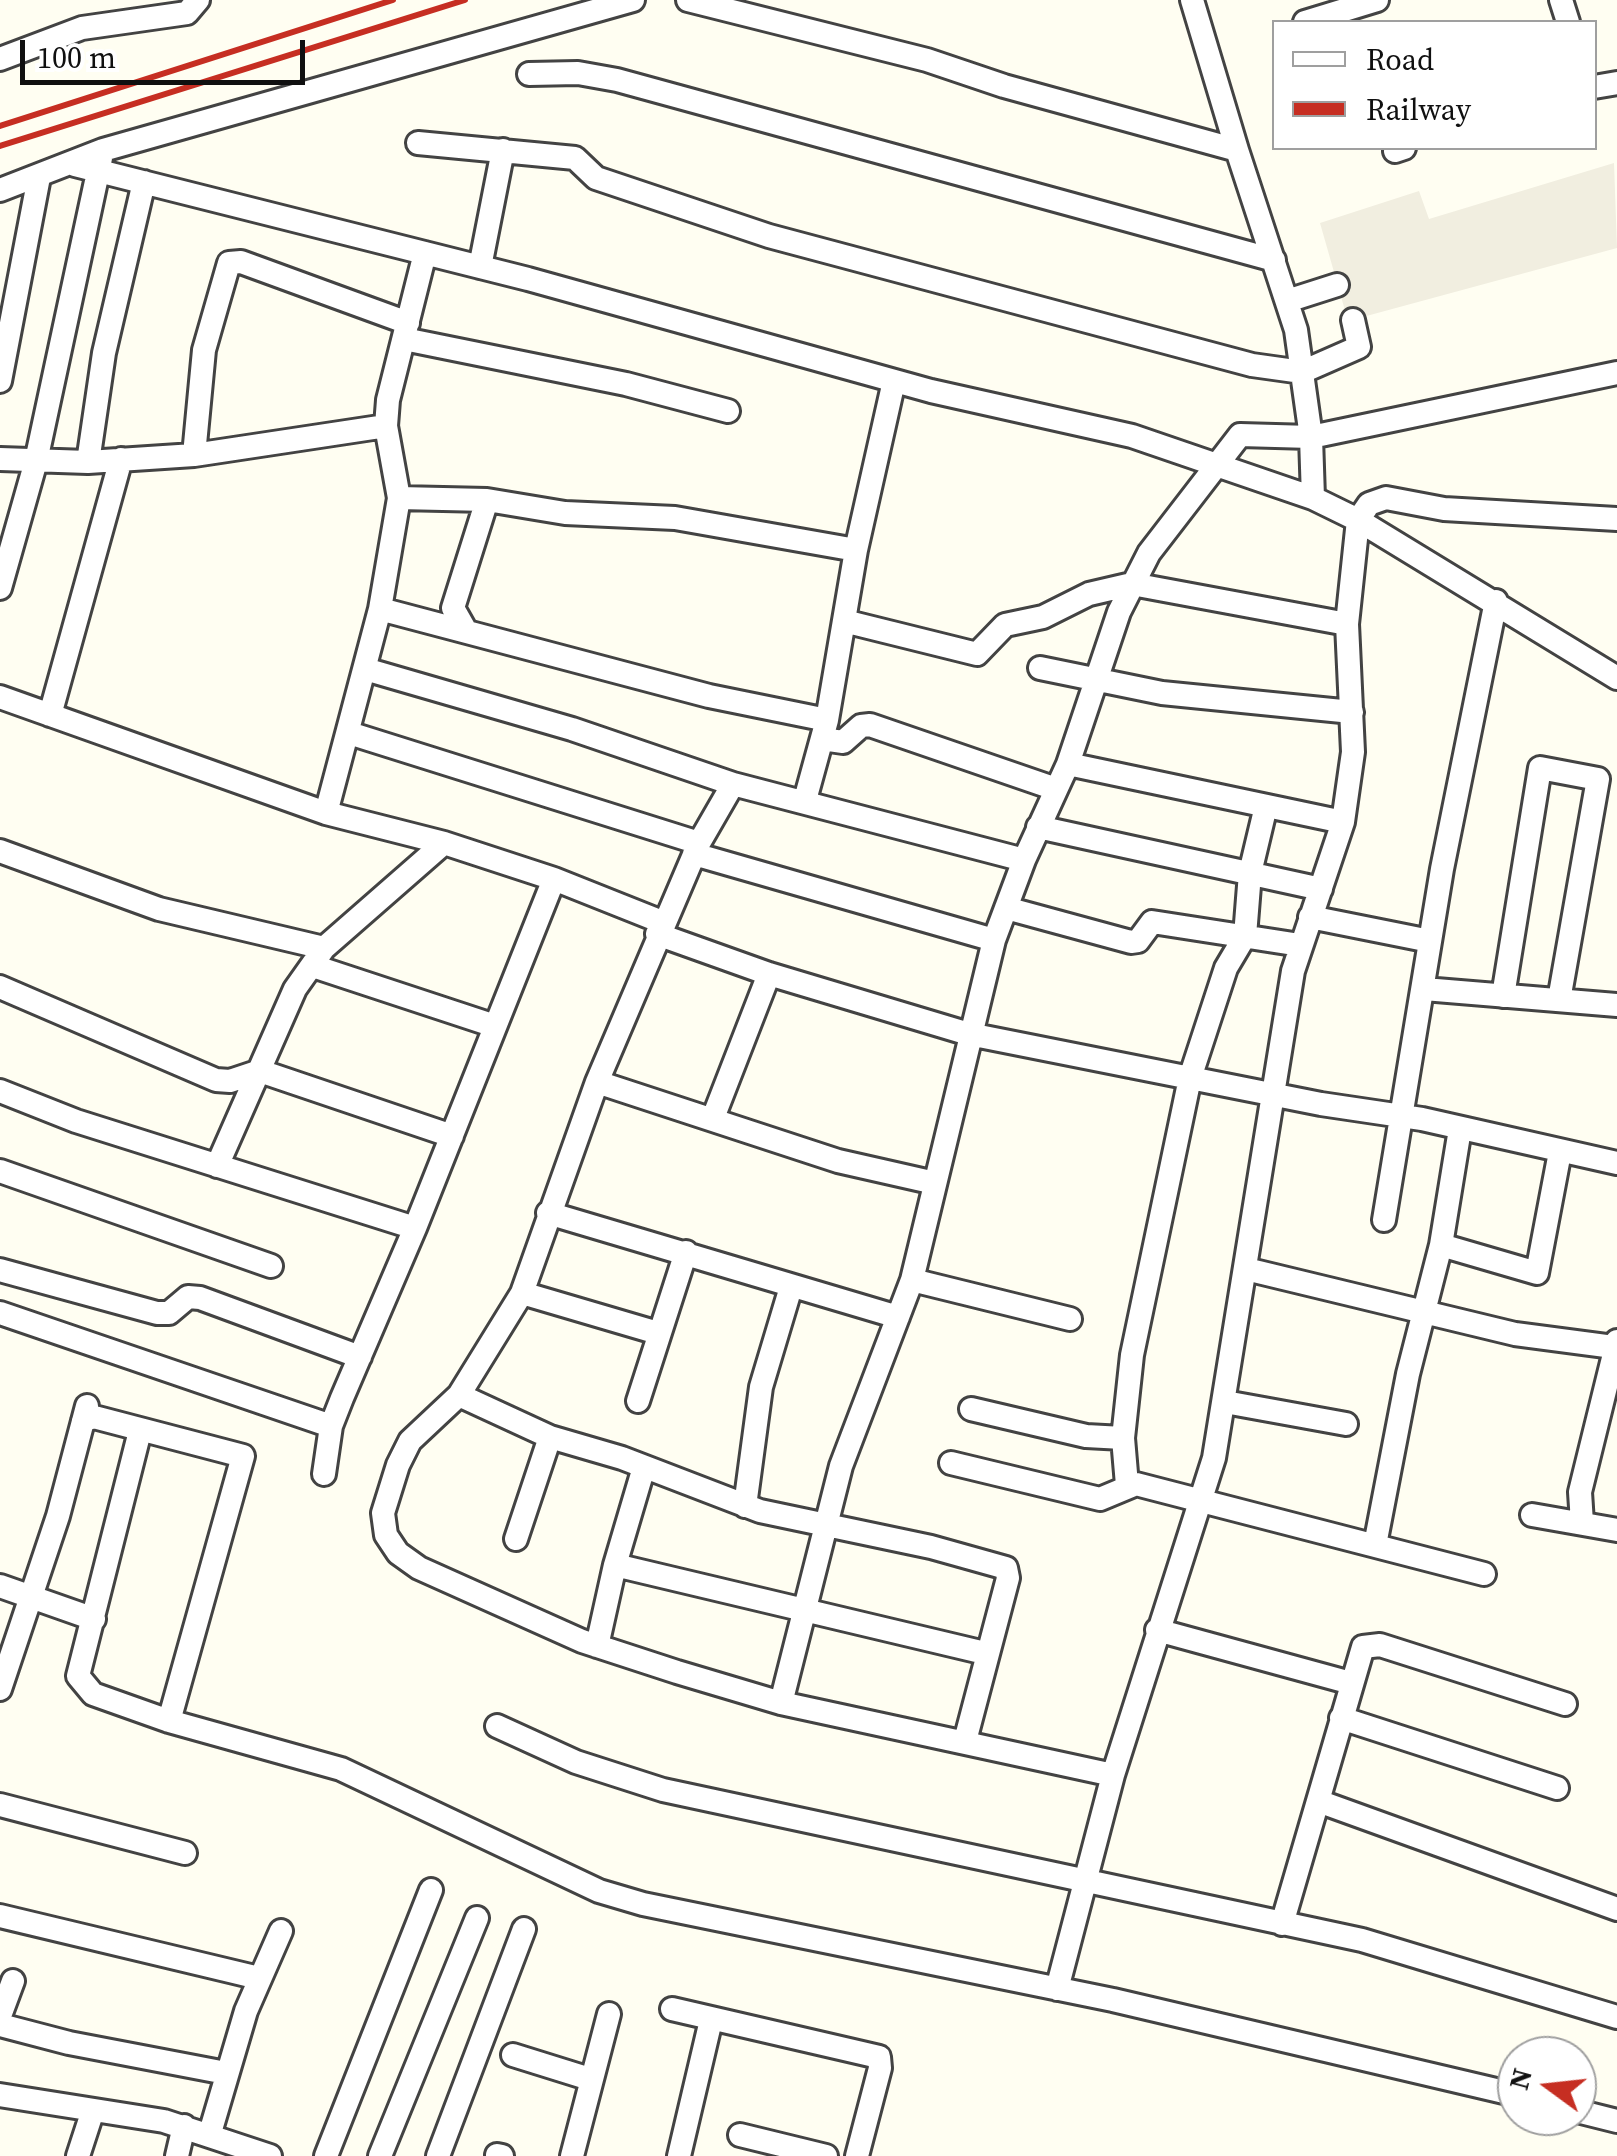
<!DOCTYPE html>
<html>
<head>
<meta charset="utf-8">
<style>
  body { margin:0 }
  #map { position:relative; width:1617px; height:2156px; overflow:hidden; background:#fffef2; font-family:"Source Serif 4",serif }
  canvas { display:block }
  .legend { position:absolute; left:1272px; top:20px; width:325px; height:130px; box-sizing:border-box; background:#fff; border:2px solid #9f9f9f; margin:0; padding:12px 18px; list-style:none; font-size:30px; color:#101010 }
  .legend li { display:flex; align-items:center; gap:20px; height:50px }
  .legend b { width:50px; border:2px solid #9f9f9f }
  .north { position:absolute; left:1497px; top:2036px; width:100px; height:100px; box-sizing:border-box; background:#fff; border:2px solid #9f9f9f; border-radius:50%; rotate:285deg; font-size:28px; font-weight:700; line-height:40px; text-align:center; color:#101010 }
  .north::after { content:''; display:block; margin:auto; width:35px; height:45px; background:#c62e22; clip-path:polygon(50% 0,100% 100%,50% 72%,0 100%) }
  .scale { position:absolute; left:20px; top:40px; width:285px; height:45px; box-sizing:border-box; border:5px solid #101010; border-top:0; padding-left:12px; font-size:30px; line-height:35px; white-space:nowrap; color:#101010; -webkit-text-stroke:8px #fff; paint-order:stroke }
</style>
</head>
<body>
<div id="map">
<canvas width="1617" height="2156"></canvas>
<ul class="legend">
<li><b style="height:12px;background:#fff"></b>Road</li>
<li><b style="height:12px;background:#c62e22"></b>Railway</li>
</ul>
<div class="north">N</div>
<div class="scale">100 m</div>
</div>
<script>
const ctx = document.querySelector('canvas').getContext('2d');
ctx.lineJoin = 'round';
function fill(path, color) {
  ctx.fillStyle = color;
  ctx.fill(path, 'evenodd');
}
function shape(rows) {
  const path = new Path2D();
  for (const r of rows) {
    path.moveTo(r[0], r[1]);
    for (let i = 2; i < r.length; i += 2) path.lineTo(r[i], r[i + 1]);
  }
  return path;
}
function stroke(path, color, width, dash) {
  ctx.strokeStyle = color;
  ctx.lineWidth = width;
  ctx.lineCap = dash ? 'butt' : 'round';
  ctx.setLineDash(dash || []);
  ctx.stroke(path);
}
fill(shape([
  [1614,163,1617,248,1348,321,1320,223,1419,191,1429,219]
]), '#f1eee0');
const street = shape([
  [688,0,927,60,1004,86,1237,150,1192,0],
  [1561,0,1568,22],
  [1305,22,1377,0],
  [0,59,82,28,187,13,198,0],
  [529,74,578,73,617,80,1274,260],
  [1594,87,1617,83],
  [418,143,575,158,596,178,769,236,1252,365,1302,372,1359,347,1353,320],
  [1237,150,1296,330,1311,437,1313,498],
  [1395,151,1404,148],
  [75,165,528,279,931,391,1132,436,1313,498,1358,520,1617,678],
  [0,190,103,150,633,0],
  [480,267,503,150],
  [1287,301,1337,285],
  [404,339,626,384,728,411],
  [0,381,39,177],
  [194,455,204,350,229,263,241,262,408,323],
  [0,459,88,462,194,455,386,426],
  [88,462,104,353,144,182],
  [399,498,487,500,565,513,675,518,856,550],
  [0,588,36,461,101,158],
  [380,609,709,696,827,720],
  [844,621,977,654,1005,625,1043,617,1089,594,1132,584,1347,624],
  [466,631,453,608,487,500],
  [1040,668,1162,693,1352,712],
  [365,669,572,729,733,784],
  [0,697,326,813,444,843,554,879,662,922],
  [50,715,121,459],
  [349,733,699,843,597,1082,522,1293,459,1395,410,1441,398,1465,383,1513,386,1535,398,1553,419,1568,582,1641,677,1672,781,1703,1113,1775],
  [822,739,843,742,861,726,870,725,1056,789],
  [1068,764,1343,822],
  [805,800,827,720,856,550,894,381],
  [326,813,380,609,399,498,386,426,388,400,425,253],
  [1038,827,1321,889],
  [699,843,733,784,1024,860],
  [0,851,159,909,324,948],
  [694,854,994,940],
  [1006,908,1131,942,1138,941,1152,922,1300,945],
  [1310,917,1430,941],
  [657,934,769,974,969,1034,1321,1104,1422,1119,1617,1163],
  [313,966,495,1026],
  [0,987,216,1080,230,1081,260,1071,452,1136],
  [1424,989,1617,1005],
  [1503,996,1540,768,1598,779,1559,1000],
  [597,1082,838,1161,935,1183],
  [0,1091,76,1121,415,1228],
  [713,1118,769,974],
  [217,1166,295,989,324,948,444,843],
  [0,1171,271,1266],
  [548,1213,898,1317],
  [1384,1220,1442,869,1496,601],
  [1441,1245,1537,1273,1560,1152],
  [1246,1269,1515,1334,1606,1346,1616,1346,1617,1341],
  [0,1270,157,1313,169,1313,188,1297,200,1298,360,1357],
  [912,1280,1070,1319],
  [522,1293,658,1333],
  [0,1313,331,1426],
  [459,1395,550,1437,622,1458,760,1511,931,1547,1006,1568,1008,1578,965,1741],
  [638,1401,686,1252],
  [1225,1402,1346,1424],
  [971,1409,1086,1436,1123,1438],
  [83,1421,94,1417,243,1456,169,1721],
  [140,1431,78,1676,93,1694,169,1721,341,1769,599,1891,643,1904,1113,2000,1517,2095],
  [951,1463,1100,1499,1136,1484,1484,1574],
  [324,1474,331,1426,342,1398,415,1228,554,879],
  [1127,1485,1123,1438,1132,1355,1190,1078,1226,968,1245,936,1250,873,1266,806],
  [745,1506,761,1387,791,1287],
  [1532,1515,1617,1530],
  [1582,1523,1580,1492,1616,1346],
  [516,1539,550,1437],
  [1375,1545,1408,1374,1441,1245,1460,1129],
  [615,1565,985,1653],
  [0,1586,94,1619],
  [1157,1630,1351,1683],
  [597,1646,615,1565,644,1467],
  [0,1689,58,1516,87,1406],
  [781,1703,841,1466,912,1280,994,940,1024,860,1068,764,1119,612,1149,553,1240,435,1311,437,1617,373],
  [1341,1718,1557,1788],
  [497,1726,576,1762,663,1790,1362,1940,1617,2017],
  [1318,1801,1617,1909],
  [0,1805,185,1853],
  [0,1916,259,1978],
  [1282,1924,1363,1647,1380,1645,1565,1704],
  [1057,1989,1113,1775,1214,1458,1293,971,1343,822,1353,752,1347,624,1358,520,1369,504,1386,498,1444,509,1617,519],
  [672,2009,879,2057,880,2068,857,2156],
  [0,2016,13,1981],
  [0,2025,69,2043,226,2073],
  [513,2055,590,2079],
  [0,2095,164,2121,270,2156],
  [1577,2111,1617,2121],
  [210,2133,246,2011,281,1931],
  [740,2135,826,2156],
  [497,2155,502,2156],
  [78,2156,93,2110],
  [177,2156,184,2126],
  [326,2156,431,1890],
  [380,2156,477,1918],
  [438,2156,524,1929],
  [572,2156,609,2014],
  [679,2156,711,2020]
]);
stroke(street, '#434343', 28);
stroke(street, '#fff', 22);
stroke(shape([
  [0,126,393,0],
  [0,146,465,0]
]), '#c62e22', 6);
</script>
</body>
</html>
